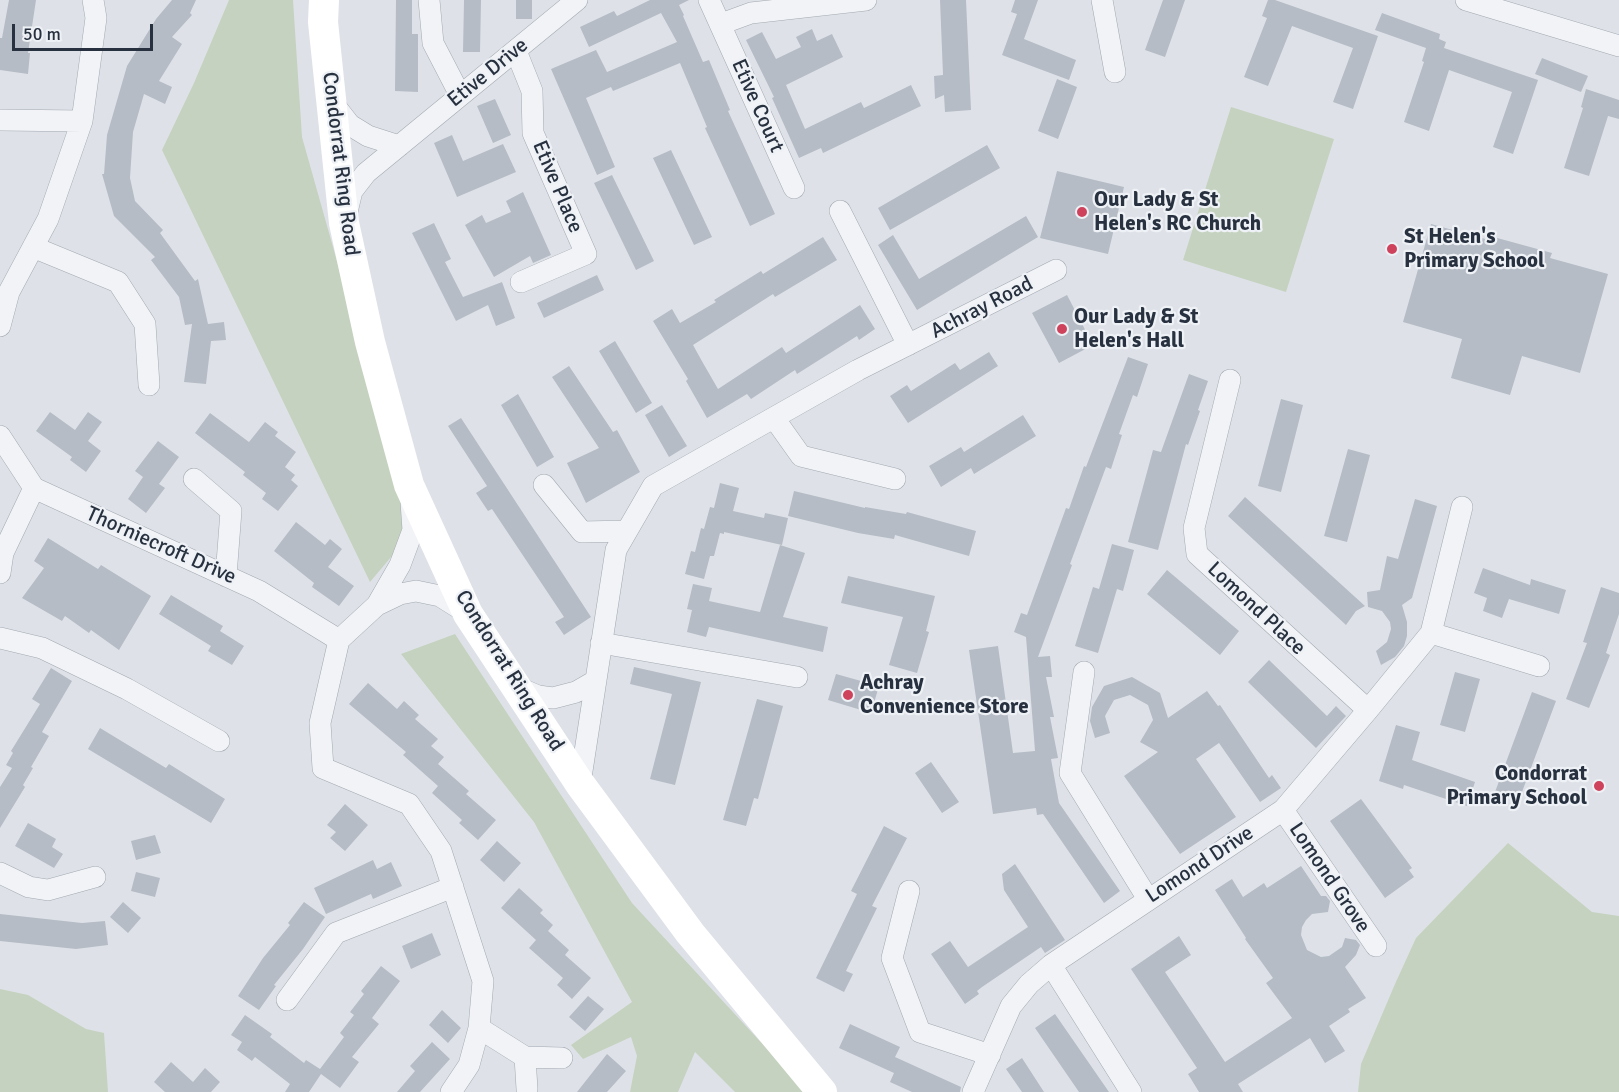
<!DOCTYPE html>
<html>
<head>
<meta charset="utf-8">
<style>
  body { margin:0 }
  #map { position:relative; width:1619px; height:1092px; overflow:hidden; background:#dee2e8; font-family:Signika,sans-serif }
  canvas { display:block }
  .scale { position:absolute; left:12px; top:24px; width:141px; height:27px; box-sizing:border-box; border:3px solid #27313f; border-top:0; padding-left:8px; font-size:18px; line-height:21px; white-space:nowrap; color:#27313f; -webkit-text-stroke:4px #eef1f5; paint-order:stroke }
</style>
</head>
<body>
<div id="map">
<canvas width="1619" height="1092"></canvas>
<div class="scale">50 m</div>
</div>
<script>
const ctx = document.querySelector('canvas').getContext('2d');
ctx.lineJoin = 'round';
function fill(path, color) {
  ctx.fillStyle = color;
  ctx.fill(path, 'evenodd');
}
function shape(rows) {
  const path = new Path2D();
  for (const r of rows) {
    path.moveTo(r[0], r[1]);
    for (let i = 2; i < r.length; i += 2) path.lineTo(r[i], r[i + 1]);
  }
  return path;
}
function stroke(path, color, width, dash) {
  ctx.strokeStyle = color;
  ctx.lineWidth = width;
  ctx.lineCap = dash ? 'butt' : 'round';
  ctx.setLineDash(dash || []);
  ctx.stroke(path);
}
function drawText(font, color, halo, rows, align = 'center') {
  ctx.font = font + ' Signika,sans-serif';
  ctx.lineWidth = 4.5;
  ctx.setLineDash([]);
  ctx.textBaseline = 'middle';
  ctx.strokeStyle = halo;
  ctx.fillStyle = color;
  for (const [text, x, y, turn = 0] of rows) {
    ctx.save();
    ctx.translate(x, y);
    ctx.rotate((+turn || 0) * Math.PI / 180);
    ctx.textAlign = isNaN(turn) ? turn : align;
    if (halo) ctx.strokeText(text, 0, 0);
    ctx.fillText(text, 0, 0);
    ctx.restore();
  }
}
fill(shape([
  [229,0,293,0,302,137,413,531,370,582,162,150,194,83],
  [1231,107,1334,139,1286,292,1183,260],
  [455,634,632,903,807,1092,735,1092,695,1052,678,1092,630,1092,637,1056,631,1037,583,1059,571,1045,632,1002,534,822,401,654],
  [1508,843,1592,912,1619,916,1619,1092,1358,1092,1361,1064,1395,984,1416,938],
  [0,989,28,995,86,1029,104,1033,108,1092,0,1092]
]), '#c5d2bf');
fill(shape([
  [9,0,36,0,28,53,30,53,28,74,0,70,0,38,2,38],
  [172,0,196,0,190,13,192,15,172,37,182,44,159,81,172,87,165,104,144,94,133,132,130,178,135,201,163,230,160,233,195,281,198,279,208,324,224,322,226,340,211,341,206,384,184,382,192,324,185,325,179,297,151,260,155,257,114,216,102,174,104,174,107,135,127,66,156,19],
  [396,0,412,0,412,34,418,34,418,92,395,91],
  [464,0,481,0,480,52,463,52],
  [516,0,532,0,532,19,516,19],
  [650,0,689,0,679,5,684,15,683,16,703,62,709,60,730,110,728,111,775,214,750,226,705,128,707,127,680,63,613,91,611,87,586,98,615,167,597,175,551,69,596,50,607,72,677,42,661,13,589,47,580,27,614,11,617,16],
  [940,0,966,0,971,110,945,112,944,95,935,99,934,76,943,75],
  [1015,0,1038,0,1024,39,1076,60,1069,80,1002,55,1017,14,1011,12],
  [1163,0,1185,0,1165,57,1145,50],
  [1268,0,1275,0,1378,36,1353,109,1333,102,1353,48,1292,26,1268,86,1244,77,1267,18,1262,16],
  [1382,13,1440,34,1439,39,1446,42,1444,48,1538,80,1513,154,1493,147,1512,92,1449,70,1429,131,1404,122,1424,62,1422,61,1426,48,1375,30],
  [812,29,817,41,832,34,843,57,786,85,805,129,861,102,864,108,911,85,921,106,823,153,821,148,799,158,772,98,774,97,746,40,762,32,776,59,801,47,796,37],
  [1542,58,1588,76,1581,92,1535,74],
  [1057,79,1077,87,1058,139,1038,131],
  [1586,89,1619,100,1619,119,1608,116,1589,176,1564,168,1583,108,1581,107],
  [495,99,511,135,493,143,477,106],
  [452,135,463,161,503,144,516,172,457,197,434,143],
  [987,145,1000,168,890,230,878,208],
  [671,150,712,237,694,245,653,158],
  [1057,171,1124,187,1108,254,1040,238],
  [612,175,654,261,636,270,594,183],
  [523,192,551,255,533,263,530,256,494,277,465,225,482,215,486,223,511,212,506,201],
  [1026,216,1038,237,917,310,878,245,893,235,919,279],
  [434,223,451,259,445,262,463,297,502,282,515,318,496,326,488,305,456,321,412,233],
  [1431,224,1489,240,1490,236,1552,253,1550,258,1608,274,1580,373,1522,356,1510,395,1451,378,1462,339,1403,322],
  [823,237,837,260,775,297,773,294,693,345,703,363,718,389,782,347,786,353,860,305,875,329,859,340,857,336,797,374,795,370,751,399,747,394,707,418,686,381,688,379,653,321,672,309,680,323,716,302,714,300,761,271,763,274],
  [597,275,604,290,544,318,537,303],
  [1067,295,1093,345,1059,363,1032,313],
  [615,341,652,403,636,413,599,351],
  [989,352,998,366,908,423,890,396,907,385,911,391,955,363,960,370],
  [1128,357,1148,364,1137,397,1133,395,1119,434,1122,435,1111,469,1106,467,1070,564,1072,565,1038,657,1050,656,1052,677,1046,677,1054,717,1050,717,1058,758,1051,759,1059,803,1120,891,1104,903,1043,814,1037,815,1036,808,993,814,969,650,998,646,1013,753,1035,751,1026,637,1014,632,1021,613,1027,615,1066,508,1069,509,1084,466,1086,467],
  [569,366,613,432,617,430,640,472,586,503,567,463,599,448,552,377],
  [1189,374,1208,381,1198,410,1200,411,1188,445,1186,444,1158,550,1128,542,1153,450,1161,452],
  [518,394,554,457,537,467,501,405],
  [1281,399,1303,405,1281,492,1258,486],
  [662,405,687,446,669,457,645,415],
  [50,412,75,430,88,412,102,422,88,441,101,451,86,472,70,460,72,457,36,431],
  [210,413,249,442,265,422,278,432,275,436,296,452,285,467,295,475,291,480,298,486,278,511,262,499,266,493,243,475,245,472,195,433],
  [1023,415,1036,436,974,474,971,468,941,487,929,466,961,447,964,452],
  [461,418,591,617,564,635,555,622,564,617,492,509,488,511,476,493,487,486,448,426],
  [158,441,179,457,159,484,165,488,146,513,128,499,143,477,135,471],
  [1348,449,1370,455,1347,542,1324,536],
  [720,483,739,488,733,511,764,518,765,513,788,518,782,545,724,532,724,534,720,533,714,556,710,556,704,579,685,574,691,551,695,552,701,528,704,529,710,507,714,508],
  [794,491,865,508,865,507,906,514,907,512,976,531,969,556,895,535,894,539,858,533,788,516],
  [1245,497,1365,606,1356,611,1346,625,1228,516],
  [1415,499,1437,506,1412,598,1402,605,1407,622,1407,636,1404,646,1395,657,1381,665,1376,651,1387,642,1391,629,1390,622,1382,611,1368,607,1367,592,1380,590,1387,556,1398,559],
  [296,522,325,545,330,539,342,549,328,567,354,586,339,606,312,587,314,583,274,551],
  [48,538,98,569,101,565,151,596,119,650,91,630,89,633,65,616,62,621,22,598,44,568,34,561],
  [1112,544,1134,550,1123,591,1117,589,1098,653,1075,646,1093,587,1099,589],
  [780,545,805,553,783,617,828,627,823,652,709,627,706,637,687,632,692,610,687,609,693,584,712,588,709,601,760,612],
  [1483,568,1530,585,1531,579,1566,590,1559,614,1509,599,1502,618,1483,611,1487,598,1474,593],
  [1167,570,1239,631,1220,655,1147,594],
  [848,576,935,596,926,631,929,632,917,673,889,665,903,617,841,603],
  [1601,587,1619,593,1619,614,1606,653,1610,655,1589,708,1566,699,1587,643,1583,642],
  [171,595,223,626,220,631,244,646,232,665,208,651,211,646,159,614],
  [1269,660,1327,716,1336,706,1346,716,1316,748,1248,682],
  [634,667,701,682,675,785,650,779,672,694,630,684],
  [51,668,72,681,42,732,49,736,31,767,33,768,23,785,25,787,0,828,0,787,12,768,6,765,13,753,11,751,40,704,32,699],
  [1455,672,1480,679,1465,732,1440,725],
  [836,674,879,686,871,713,828,700],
  [1132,677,1160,693,1168,718,1207,691,1218,706,1220,705,1269,778,1272,775,1281,788,1260,802,1219,743,1196,759,1236,817,1180,854,1124,776,1158,752,1140,742,1153,720,1148,705,1130,695,1114,700,1105,716,1110,733,1095,738,1090,721,1092,707,1104,686],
  [368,683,397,709,404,701,419,715,415,719,438,739,431,746,444,757,438,764,469,791,466,794,496,820,478,840,459,823,462,820,432,793,438,786,403,755,406,752,349,704],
  [1532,692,1556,701,1519,800,1495,792],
  [757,699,783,706,758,799,754,798,746,826,723,820],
  [1396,725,1420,732,1412,760,1475,782,1467,806,1404,785,1403,789,1379,781],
  [100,728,166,768,169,764,225,799,211,823,88,749],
  [931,762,959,802,942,813,915,773],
  [1361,799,1412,868,1409,870,1414,877,1385,898,1330,821],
  [345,804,368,825,345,851,330,838,336,832,327,825],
  [28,823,56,839,52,847,63,854,54,868,15,846],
  [884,826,907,838,872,906,877,908,846,971,853,974,844,992,816,978,857,894,851,891],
  [155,835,161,853,136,860,131,841],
  [497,841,521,863,504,882,480,860],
  [373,860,377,869,391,862,402,886,373,899,371,894,326,914,314,888],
  [1015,864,1065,940,1045,953,1041,947,982,987,977,991,979,994,965,1004,931,954,950,941,968,967,1028,927,1004,890,1002,874],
  [1301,866,1321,896,1326,896,1330,901,1328,912,1312,914,1306,920,1302,927,1301,935,1307,950,1321,957,1329,956,1342,947,1345,938,1356,940,1360,945,1356,955,1345,967,1366,998,1348,1009,1350,1012,1329,1026,1345,1051,1325,1063,1310,1038,1238,1084,1243,1092,1199,1092,1188,1074,1197,1068,1131,969,1179,936,1191,955,1165,972,1225,1062,1292,1018,1266,983,1273,978,1245,939,1246,938,1215,890,1232,879,1243,897,1264,883,1267,888],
  [136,872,160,878,155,897,131,891],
  [519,888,543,910,540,913,553,925,548,931,569,950,565,955,591,978,572,999,557,985,563,978,529,948,536,940,501,908],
  [123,902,141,918,128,933,110,917],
  [304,902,325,917,303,949,274,985,276,986,259,1010,238,996,263,958,290,925,288,923],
  [0,914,82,923,105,921,108,945,76,949,0,941],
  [432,933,441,955,411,969,402,946],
  [381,966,400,981,372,1018,379,1024,352,1057,359,1062,340,1088,321,1074,309,1092,285,1092,290,1084,255,1057,252,1061,237,1050,242,1042,231,1035,245,1015,272,1034,270,1037,304,1063,306,1060,320,1069,344,1037,340,1033,354,1015,350,1012,364,994,361,991],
  [588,996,604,1009,585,1031,569,1017],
  [442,1010,461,1028,448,1043,429,1025],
  [1055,1014,1109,1092,1079,1092,1035,1028],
  [850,1024,900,1047,895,1057,961,1087,960,1092,912,1092,890,1082,894,1073,839,1048],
  [432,1042,450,1059,420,1092,397,1092,415,1071,410,1066],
  [607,1054,626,1071,607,1092,577,1092],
  [1022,1058,1044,1092,1022,1092,1006,1069],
  [171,1062,193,1082,205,1068,220,1082,211,1092,165,1092,154,1082]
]), '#b5bcc5');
const street = shape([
  [429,0,433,43,460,95],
  [709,0,794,188],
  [1102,0,1115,72],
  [1466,0,1619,46],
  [721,24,751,13,866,0],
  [516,51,532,91,533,133,586,254,521,282],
  [332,102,350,125,368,136,399,146],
  [0,120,82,121],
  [840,211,908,345],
  [347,212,352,191,366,173,577,0],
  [33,247,118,282,145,324,149,385],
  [0,326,9,292,48,219,82,121,96,18,93,0],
  [1230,380,1194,528,1197,554,1368,710],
  [774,418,801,456,895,479],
  [0,436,34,488,259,591,339,640],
  [194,479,231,511,226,576],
  [544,485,582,532,627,531],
  [411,502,413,530,400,565,377,605,339,640,320,723,323,768,409,804,441,851,483,981,479,1028,469,1065,451,1092],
  [0,573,3,553,34,488],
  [377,605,400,594,416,591,440,596,467,613],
  [1431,633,1539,666],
  [0,638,42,648,127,689,219,741],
  [601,643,797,677],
  [1084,672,1070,773,1148,899],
  [517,687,538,696,553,698,576,692,595,681],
  [580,784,616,550,653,486,858,370,1056,270],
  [1283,810,1376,946],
  [0,873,29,887,48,890,95,877],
  [909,891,892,958,920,1032,990,1055],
  [1051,965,1131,1092],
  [287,1000,336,933,453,887],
  [479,1028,525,1057,562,1058],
  [525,1057,527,1089],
  [973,1092,1011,1006,1029,984,1051,965,1283,810,1368,710,1431,633,1462,507]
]);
stroke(street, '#a3a9b2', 22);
stroke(street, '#f1f3f6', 21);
stroke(shape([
  [324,0,323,22,344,223,370,342,409,485,468,614,580,784,690,933,822,1092]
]), '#fff', 30);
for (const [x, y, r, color] of [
  [1082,212,6,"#ce425c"],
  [1392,249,6,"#ce425c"],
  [1062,329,6,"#ce425c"],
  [848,695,6,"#ce425c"],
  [1599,786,6,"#ce425c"]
]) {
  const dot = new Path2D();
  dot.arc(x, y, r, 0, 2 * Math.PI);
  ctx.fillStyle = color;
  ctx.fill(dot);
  stroke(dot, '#eef1f5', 2);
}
drawText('21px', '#27313f', '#eef1f5', [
  ["Etive Drive",488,73,-39],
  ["Etive Court",757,106,66],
  ["Condorrat Ring Road",340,164,83],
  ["Etive Place",557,187,67],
  ["Achray Road",982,308,-27],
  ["Thorniecroft Drive",161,546,24],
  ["Lomond Place",1256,609,43],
  ["Condorrat Ring Road",509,671,58],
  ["Lomond Drive",1200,865,-33],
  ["Lomond Grove",1329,878,56]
]);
drawText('bold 21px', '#27313f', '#eef1f5', [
  ["Our Lady & St",1094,200],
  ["Helen's RC Church",1094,224],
  ["St Helen's",1404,237],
  ["Primary School",1404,261],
  ["Our Lady & St",1074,317],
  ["Helen's Hall",1074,341],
  ["Achray",860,683],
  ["Convenience Store",860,707],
  ["Condorrat",1587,774,"right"],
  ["Primary School",1587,798,"right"]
], 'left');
</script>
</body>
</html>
